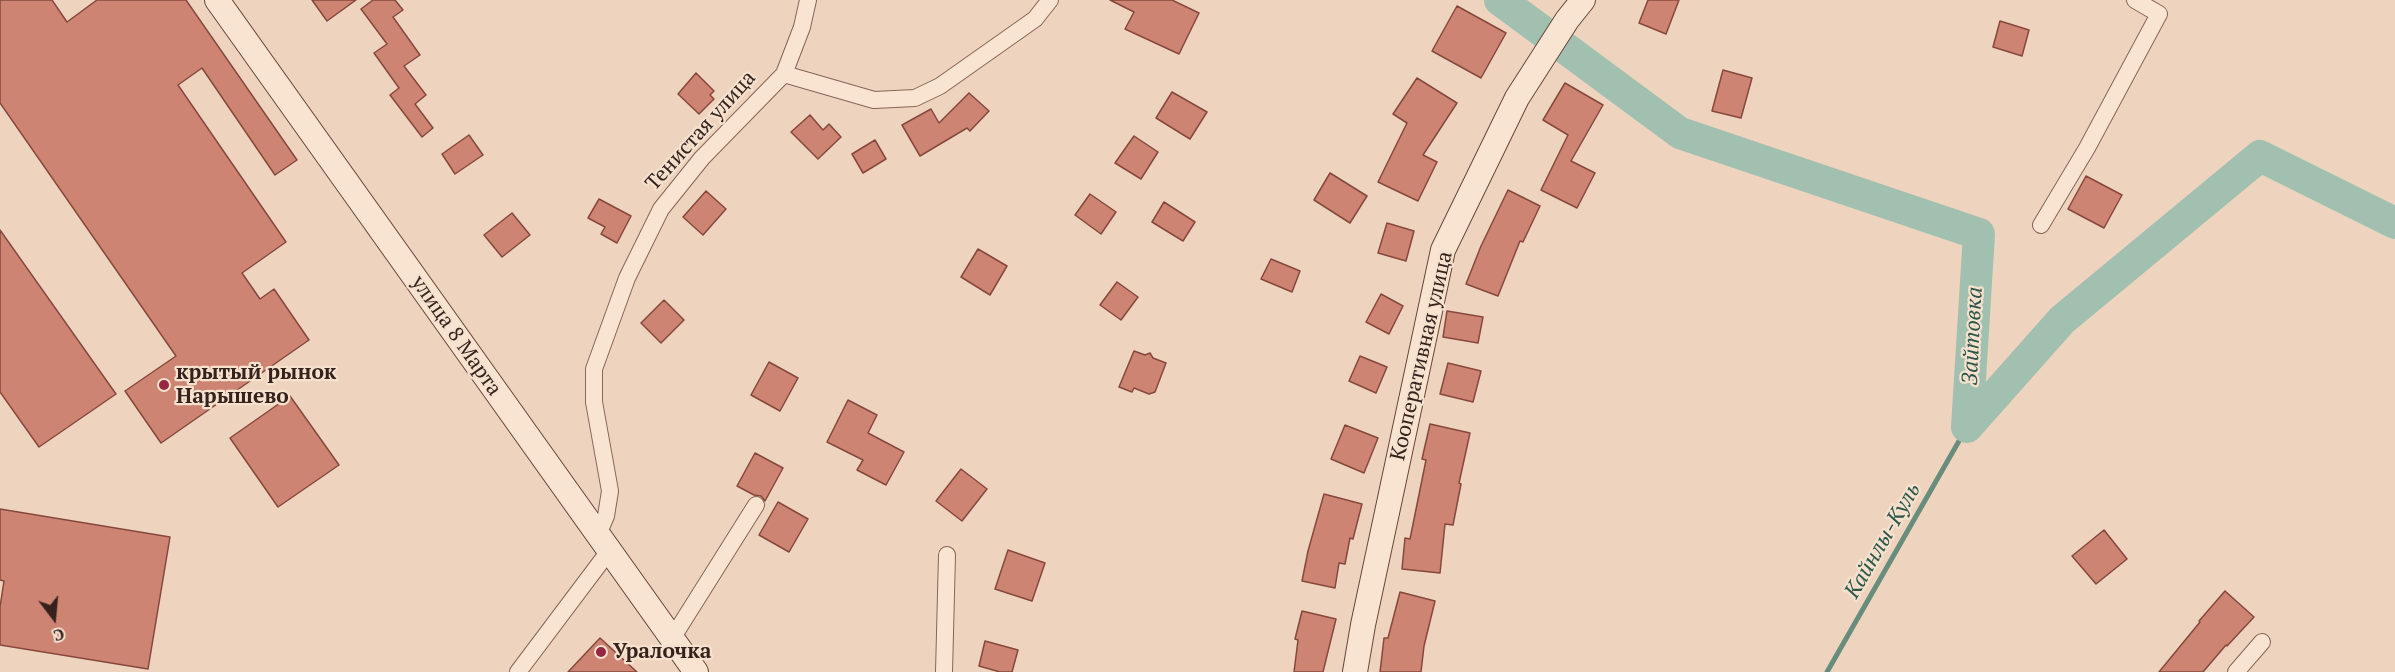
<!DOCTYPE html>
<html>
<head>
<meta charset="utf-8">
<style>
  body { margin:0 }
  #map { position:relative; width:2395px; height:672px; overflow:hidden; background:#eed4be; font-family:"PT Serif",serif }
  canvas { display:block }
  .north { position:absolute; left:24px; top:588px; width:60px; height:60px; -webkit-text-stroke:4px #f5e1ce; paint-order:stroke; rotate:164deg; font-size:16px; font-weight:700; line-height:24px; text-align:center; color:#36221c }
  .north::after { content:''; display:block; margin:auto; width:21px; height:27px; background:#36221c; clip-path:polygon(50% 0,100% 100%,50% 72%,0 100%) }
</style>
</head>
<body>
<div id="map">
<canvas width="2395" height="672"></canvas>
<div class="north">С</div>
</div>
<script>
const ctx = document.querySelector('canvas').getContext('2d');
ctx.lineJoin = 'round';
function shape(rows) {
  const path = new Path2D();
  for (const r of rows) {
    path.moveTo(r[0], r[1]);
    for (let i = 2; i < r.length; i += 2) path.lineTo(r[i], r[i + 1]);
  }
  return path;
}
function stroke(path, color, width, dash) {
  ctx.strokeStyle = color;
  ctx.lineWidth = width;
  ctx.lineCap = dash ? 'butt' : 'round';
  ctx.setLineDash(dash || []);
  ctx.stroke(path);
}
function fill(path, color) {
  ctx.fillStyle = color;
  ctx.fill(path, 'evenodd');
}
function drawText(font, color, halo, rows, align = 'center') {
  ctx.font = font + ' "PT Serif",serif';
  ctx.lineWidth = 4.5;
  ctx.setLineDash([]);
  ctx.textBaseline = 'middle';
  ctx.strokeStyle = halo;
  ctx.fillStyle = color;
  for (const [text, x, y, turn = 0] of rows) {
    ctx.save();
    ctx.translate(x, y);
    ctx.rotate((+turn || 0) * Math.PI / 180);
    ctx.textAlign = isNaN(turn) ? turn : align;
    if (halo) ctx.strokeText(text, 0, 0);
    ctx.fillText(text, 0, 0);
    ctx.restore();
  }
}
stroke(shape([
  [1827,672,1967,427]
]), '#698d7c', 5);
stroke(shape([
  [1500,0,1680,133,1979,234,1967,427,2062,320,2260,156,2395,223]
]), '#a2c0b0', 32);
const building = shape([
  [0,0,52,0,67,22,97,0,186,0,297,160,275,175,202,68,178,85,286,242,242,273,260,299,274,289,309,340,161,443,125,391,176,356,0,103,0,0],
  [312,0,356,0,327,21,312,0],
  [373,0,395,0,403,10,393,17,420,55,404,66,426,95,415,104,433,128,422,137,390,95,399,88,374,53,387,44,361,9,373,0],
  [1110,0,1172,0,1199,13,1179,54,1125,29,1134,12,1110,0],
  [1648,0,1679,0,1666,34,1639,23,1648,0],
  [1457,6,1506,33,1481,78,1432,51,1457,6],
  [2000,21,2029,30,2022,56,1993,47,2000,21],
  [1723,70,1752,78,1741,118,1712,111,1723,70],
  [696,73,714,91,710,95,714,99,699,114,678,94,696,73],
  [1417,78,1457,103,1423,155,1437,162,1418,201,1378,182,1407,123,1393,114,1417,78],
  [1565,83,1603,105,1571,161,1595,173,1577,208,1541,190,1568,135,1543,120,1565,83],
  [1172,92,1207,112,1190,139,1156,118,1172,92],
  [969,93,989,111,970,131,967,128,920,156,902,125,931,109,939,123,969,93],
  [810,115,823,130,829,124,841,137,818,159,791,132,810,115],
  [469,135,483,155,455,174,442,154,469,135],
  [1134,136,1158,152,1141,179,1115,163,1134,136],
  [875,140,886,159,863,173,852,154,875,140],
  [1330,173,1367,196,1350,223,1314,200,1330,173],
  [2086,176,2122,195,2104,228,2068,209,2086,176],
  [1508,190,1540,206,1523,242,1520,241,1498,296,1466,284,1481,246,1508,190],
  [706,191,726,209,703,235,683,217,706,191],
  [1090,194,1116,212,1101,234,1075,215,1090,194],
  [599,199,631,216,617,243,601,234,605,227,588,218,599,199],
  [1164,202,1195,222,1183,241,1152,222,1164,202],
  [512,213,530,235,502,257,484,235,512,213],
  [1387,223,1414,231,1406,261,1378,253,1387,223],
  [0,230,116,394,39,447,0,392,0,230],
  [978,249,1007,266,990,295,961,277,978,249],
  [1271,259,1300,271,1292,292,1261,279,1271,259],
  [1117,282,1138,297,1121,320,1100,305,1117,282],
  [1381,294,1403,306,1389,334,1366,322,1381,294],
  [664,300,684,320,661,343,641,323,664,300],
  [1447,311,1483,317,1478,343,1443,337,1447,311],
  [1134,351,1145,355,1150,353,1153,358,1166,363,1155,392,1149,394,1134,388,1132,392,1119,387,1134,351],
  [1360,356,1387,367,1376,393,1349,381,1360,356],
  [769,362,798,378,780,411,751,395,769,362],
  [1448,363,1481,371,1473,402,1440,394,1448,363],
  [290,396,339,465,278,507,230,438,290,396],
  [848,400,877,415,868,433,904,452,886,485,857,470,863,460,827,442,848,400],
  [1430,424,1470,433,1459,483,1461,484,1453,525,1445,524,1440,573,1402,569,1405,538,1410,539,1426,460,1422,459,1430,424],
  [1345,425,1378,438,1364,473,1331,459,1345,425],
  [755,453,783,468,765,501,761,496,754,495,737,486,755,453],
  [961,469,987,489,962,521,936,501,961,469],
  [1324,494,1362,504,1353,539,1350,538,1345,564,1339,563,1335,588,1302,581,1308,551,1324,494],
  [778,502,808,519,789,552,759,535,778,502],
  [0,509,170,537,148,669,0,645,0,607,4,581,0,580,0,509],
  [2104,530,2127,559,2096,584,2072,556,2104,530],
  [1008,550,1045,563,1032,601,995,589,1008,550],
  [2225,591,2254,617,2227,646,2226,645,2203,672,2159,672,2200,622,2199,621,2225,591],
  [1400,592,1435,601,1424,646,1421,672,1380,672,1384,638,1388,638,1400,592],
  [1302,611,1336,619,1323,672,1294,672,1298,640,1295,639,1302,611],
  [600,638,637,672,568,672,600,638],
  [985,641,1018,650,1012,672,1000,672,979,666,985,641]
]);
fill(building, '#cd8473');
stroke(building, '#86483c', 1.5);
const street = shape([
  [784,74,874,100,915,98,940,86,1035,19,1050,0],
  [2041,225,2087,148,2159,14,2135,0],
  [598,535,606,516,610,491,594,402,594,369,627,278,661,209,702,158,784,74,802,27,808,0],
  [673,637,756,505],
  [518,672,609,551],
  [944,672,947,555],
  [2236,672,2262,642]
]);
const secondary = shape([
  [217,0,696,672],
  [1355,672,1363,625,1443,250,1517,98,1567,20,1583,0]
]);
stroke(street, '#866557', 18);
stroke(secondary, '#68463a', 26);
stroke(street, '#f9e4d1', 16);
stroke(secondary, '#f9e4d1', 24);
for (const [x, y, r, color] of [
  [164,385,6,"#962641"],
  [601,652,6,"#962641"]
]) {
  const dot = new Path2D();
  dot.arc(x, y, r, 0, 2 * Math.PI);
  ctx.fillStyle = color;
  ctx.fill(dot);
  stroke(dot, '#f5e1ce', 2);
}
drawText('21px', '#36221c', '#f5e1ce', [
  ["Тенистая улица",701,131,-48],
  ["улица 8 Марта",456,336,55],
  ["Кооперативная улица",1422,356,-77]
]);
drawText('bold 21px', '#36221c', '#f5e1ce', [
  ["крытый рынок",176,373],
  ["Нарышево",176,397],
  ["Уралочка",613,652]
], 'left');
drawText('italic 22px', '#2b5649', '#f5e1ce', [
  ["Зайтовка",1973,336,-87],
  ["Кайнлы-Куль",1883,541,-60]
]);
</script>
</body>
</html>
